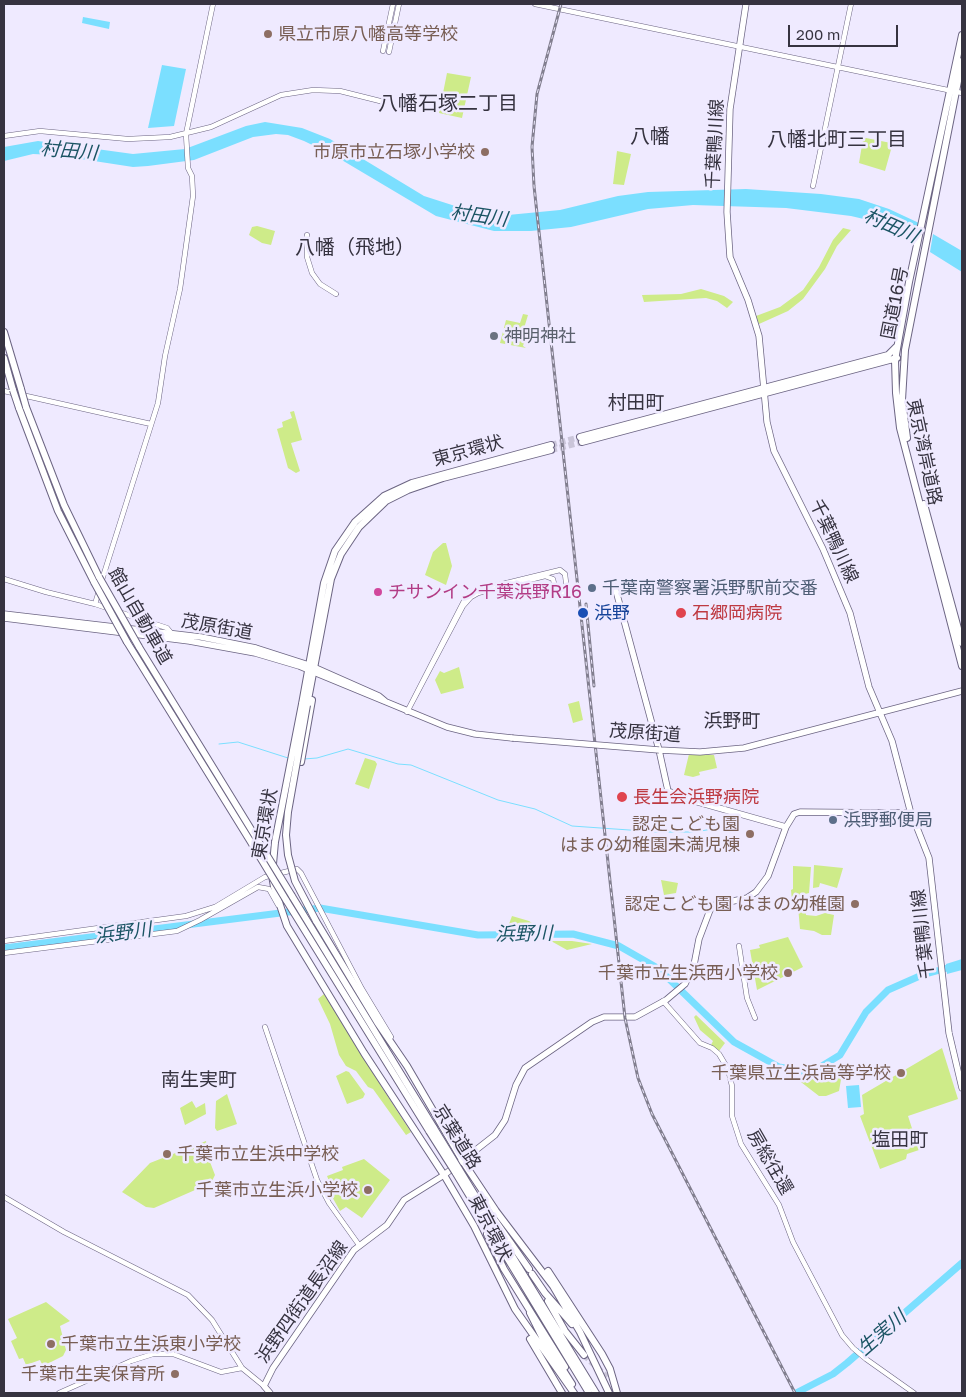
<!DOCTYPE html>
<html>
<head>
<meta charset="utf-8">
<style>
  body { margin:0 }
  #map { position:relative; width:966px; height:1397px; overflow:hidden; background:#efeaff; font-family:"Golos Text",sans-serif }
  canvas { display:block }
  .frame { position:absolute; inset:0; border:5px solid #363340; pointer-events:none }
  .scale { position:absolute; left:788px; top:25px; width:110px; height:22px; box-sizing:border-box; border:2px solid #363340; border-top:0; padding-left:6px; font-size:15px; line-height:18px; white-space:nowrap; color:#363340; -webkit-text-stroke:4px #efeaff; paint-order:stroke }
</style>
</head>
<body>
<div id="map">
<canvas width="966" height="1397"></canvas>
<div class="frame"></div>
<div class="scale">200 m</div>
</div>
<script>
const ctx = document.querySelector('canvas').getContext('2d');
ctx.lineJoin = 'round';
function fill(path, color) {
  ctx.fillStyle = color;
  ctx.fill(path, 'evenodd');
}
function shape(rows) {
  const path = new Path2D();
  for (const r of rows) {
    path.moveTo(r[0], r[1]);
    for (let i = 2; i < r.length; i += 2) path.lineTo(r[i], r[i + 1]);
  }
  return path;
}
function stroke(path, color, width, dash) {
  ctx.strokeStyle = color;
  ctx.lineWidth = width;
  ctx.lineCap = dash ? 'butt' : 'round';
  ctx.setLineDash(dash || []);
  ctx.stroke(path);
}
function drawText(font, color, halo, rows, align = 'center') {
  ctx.font = font + ' "Golos Text","Noto Sans JP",sans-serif';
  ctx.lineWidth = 5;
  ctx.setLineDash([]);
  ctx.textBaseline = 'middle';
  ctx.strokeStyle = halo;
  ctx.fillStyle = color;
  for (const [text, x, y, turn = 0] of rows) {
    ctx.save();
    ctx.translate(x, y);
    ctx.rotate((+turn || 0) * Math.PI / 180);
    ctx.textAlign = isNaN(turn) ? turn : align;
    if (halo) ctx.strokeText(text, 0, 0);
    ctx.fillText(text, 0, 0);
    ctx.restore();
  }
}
fill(shape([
  [447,73,471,77,462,118,439,113],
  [866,138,891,143,892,146,885,171,859,163,863,139],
  [617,151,631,154,624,185,613,184],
  [257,226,275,231,271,245,262,243,249,235,252,227],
  [843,228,851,230,837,246,825,269,803,299,788,311,759,324,756,316,780,307,803,290,819,267,833,240],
  [701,289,724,296,733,302,727,308,717,301,706,298,644,302,642,295,681,294],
  [523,314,528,315,522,335,526,336,523,346,526,348,500,343,506,320,520,323],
  [294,411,302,440,291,443,300,471,296,473,288,468,277,429,283,427,282,422,292,418,290,412],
  [443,543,446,543,452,566,446,585,425,575,433,552],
  [459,667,464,688,441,694,435,680,440,671,444,673],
  [579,701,583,720,573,723,568,704],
  [689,754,714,755,717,768,699,772,700,775,693,777,684,775],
  [365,758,375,761,377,764,369,789,355,784],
  [814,865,843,868,837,888,820,883,819,887,813,888],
  [793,866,811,867,809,893,805,894,806,915,816,916,825,913,834,915,831,935,822,935,814,931,800,929,798,906,795,906,792,901,791,890,793,889],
  [661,880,678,883,676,893,664,895],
  [512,916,529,921,538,927,502,927,509,924],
  [788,937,803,967,757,990,750,950,760,948,759,945],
  [551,941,572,941,592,944,567,950],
  [324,994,383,1089,411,1132,406,1135,373,1089,368,1087,356,1071,346,1066,339,1055,330,1024,318,999],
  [696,1015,725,1043,719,1051,711,1045,713,1041,700,1030,694,1017],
  [942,1048,958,1099,908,1116,919,1150,907,1154,906,1159,880,1169,860,1116,864,1114,862,1095],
  [839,1066,843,1068,839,1091,826,1096,819,1096,797,1079,817,1076],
  [346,1071,349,1072,365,1094,363,1098,347,1104,336,1076],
  [227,1094,237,1124,217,1131,215,1128,216,1101],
  [192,1101,196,1108,205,1103,206,1114,185,1125,180,1108],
  [206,1141,210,1162,215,1175,211,1183,154,1208,146,1207,122,1192,150,1163],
  [364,1159,390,1180,362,1218,346,1207,340,1211,330,1193,332,1188,327,1176,343,1170,342,1167],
  [46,1302,70,1321,60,1326,66,1350,63,1356,43,1366,40,1360,26,1365,23,1358,19,1359,11,1341,17,1338,8,1319]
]), '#ceeb89');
fill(shape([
  [83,17,110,22,109,29,82,23],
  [162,65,186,69,174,126,148,128],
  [265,122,302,128,330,139,424,196,480,214,508,215,560,210,618,196,648,192,746,189,821,194,859,199,889,209,919,223,915,242,868,220,851,216,786,208,693,205,648,209,571,227,531,231,494,231,436,216,335,156,304,141,288,135,276,134,253,137,194,160,148,166,133,167,55,155,33,154,4,161,4,147,38,141,133,154,185,149,246,126],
  [933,234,962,251,962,272,930,252],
  [962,959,962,970,947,974,946,964],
  [859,1085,861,1107,848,1108,846,1086]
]), '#7bdfff');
stroke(shape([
  [219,744,238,742,288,758],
  [304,759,317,758,348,749,398,764,411,765,498,800,535,809,572,826,658,832,695,832,718,828],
  [962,788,962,791]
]), '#7bdfff', 1);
stroke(shape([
  [4,948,320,908,478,935,573,934,619,946,654,966,666,976,734,1042,779,1067,801,1071,817,1069,840,1055,866,1012,888,990,922,975,962,964],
  [796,1393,833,1374,847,1363,962,1263]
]), '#7bdfff', 7);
stroke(shape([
  [551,445,580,437],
  [551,450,582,442],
  [584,1355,607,1377]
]), '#cac5d9', 6, [6, 3]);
const minor = shape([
  [535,4,962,93],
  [383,51,393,4],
  [389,52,399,4],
  [4,136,40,131,128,139,170,137,211,127,281,95,313,90,340,91,384,102],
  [813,186,851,4],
  [307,235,307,257,312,273,320,284,336,294],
  [4,391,151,424],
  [560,570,565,574,567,591,564,593,556,592,553,579,545,576,478,593,471,597,463,606,407,712,465,599,478,590,560,570],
  [4,579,46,592,95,604,167,628,172,634],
  [101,583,158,403,165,356,180,289,193,196,192,176,188,168,186,134,213,4],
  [95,604,99,591],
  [4,941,186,916,215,907,265,877,297,869,301,873,362,989,391,1037],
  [739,946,747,998,755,1018],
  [4,953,177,931,200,920,258,887,269,889,278,905],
  [663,1001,700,1043,712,1048,719,1054,728,1069,732,1086,732,1116,741,1144,779,1205,793,1242,842,1335,853,1348,866,1359,914,1393],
  [265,1027,317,1180,329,1203,359,1245],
  [4,1197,64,1232,188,1295,212,1320,242,1368,264,1386],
  [59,1393,131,1361,153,1354,173,1354,221,1372,242,1368]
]);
const major = shape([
  [746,4,730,109,727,212,730,257,748,300,759,336,767,422,774,451,823,549,850,613,869,687,892,741,910,810,929,858,949,1033,962,1088],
  [615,587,659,750,668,791,694,801,786,827],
  [4,614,201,637,256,648,309,665,379,696,385,701],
  [4,618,189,641,255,653,299,666,447,727,475,734,512,738],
  [659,750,700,752,744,748,962,691],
  [270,1393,264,1386,273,1368,354,1250,387,1225,404,1200,444,1175,495,1135,505,1120,516,1085,525,1068,592,1022,604,1017,635,1017,666,1000,685,984,694,965,699,939,710,910,715,905,747,898,756,892,768,876,786,827,794,814,800,812,911,813]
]);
const highway = shape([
  [962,35,909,282,895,360,896,393,900,428,962,666],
  [4,332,21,389],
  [4,358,13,390],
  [26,407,64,505,99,577],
  [19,408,58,511,94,582],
  [580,437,888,355,896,347],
  [907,438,902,400,905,350,962,61],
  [582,442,897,358],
  [924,504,962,643],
  [127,642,252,844],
  [139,647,257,839],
  [302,704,324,583,335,551,355,522,384,496,412,483,551,445],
  [307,705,331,579,341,554,359,527,386,501,408,490,443,478,551,450],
  [301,762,312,700],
  [275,842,272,875,274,887,287,926,364,1053,444,1175,474,1226,515,1309,574,1393],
  [292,896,434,1128],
  [286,900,429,1131],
  [316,921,377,1022,407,1066,462,1160,496,1211,553,1286,580,1332,609,1393],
  [459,1169,596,1393],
  [455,1172,589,1393],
  [487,1209,529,1269],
  [487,1234,504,1269,565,1367],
  [548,1271,602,1354,610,1369,617,1393],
  [532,1274,545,1293,572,1324],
  [548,1301,565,1331,584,1355],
  [530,1313,542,1337,572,1384],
  [530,1339,562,1393]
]);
stroke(minor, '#6c6583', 5.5);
stroke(major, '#6c6583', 7);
stroke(highway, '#6c6583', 8);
stroke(minor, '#fff', 4.5);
stroke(major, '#fff', 5.5);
stroke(highway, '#fff', 6);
const rail = shape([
  [561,4,537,94,532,147,534,186,625,1018,638,1078,652,1114,795,1393],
  [586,604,594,686]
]);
stroke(rail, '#827f8f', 3);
stroke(rail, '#efeaff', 1, [4]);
const majorBridge = shape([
  [512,738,659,750]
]);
const highwayBridge = shape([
  [21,389,26,407],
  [13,390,19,408],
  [99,577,139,647],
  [94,582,127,642],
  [307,705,288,812,286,835,288,855,295,881,316,921],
  [257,839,292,896],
  [275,842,302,704],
  [252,844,286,900],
  [434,1128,459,1169],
  [429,1131,455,1172]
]);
stroke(majorBridge, '#6c6583', 7, []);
stroke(highwayBridge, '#6c6583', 8, []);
stroke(majorBridge, '#fff', 5.5);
stroke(highwayBridge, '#fff', 6);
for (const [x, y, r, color] of [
  [268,34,5,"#8d6e63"],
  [485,152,5,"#8d6e63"],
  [494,336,5,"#6b7280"],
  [592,588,5,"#5c6f8a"],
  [378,592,5,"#d1479c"],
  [583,613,6,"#1a4fb4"],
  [681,613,6,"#e0444e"],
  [622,797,6,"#e0444e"],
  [833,820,5,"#5c6f8a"],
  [750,834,5,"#8d6e63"],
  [855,904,5,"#8d6e63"],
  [788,973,5,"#8d6e63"],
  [901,1073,5,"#8d6e63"],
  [167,1154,5,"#8d6e63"],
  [368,1190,5,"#8d6e63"],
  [51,1344,5,"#8d6e63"],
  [175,1374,5,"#8d6e63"]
]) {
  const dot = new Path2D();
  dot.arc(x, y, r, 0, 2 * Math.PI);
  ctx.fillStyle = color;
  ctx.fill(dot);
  stroke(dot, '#efeaff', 2);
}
drawText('18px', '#785e54', '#efeaff', [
  ["県立市原八幡高等学校",278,34,"left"],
  ["市原市立石塚小学校",475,152],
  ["認定こども園",740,824],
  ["はまの幼稚園未満児棟",740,845],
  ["認定こども園 はまの幼稚園",845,904],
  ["千葉市立生浜西小学校",778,973],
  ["千葉県立生浜高等学校",891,1073],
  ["千葉市立生浜中学校",177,1154,"left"],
  ["千葉市立生浜小学校",358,1190],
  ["千葉市立生浜東小学校",61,1344,"left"],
  ["千葉市生実保育所",165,1374]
], 'right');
drawText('18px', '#363340', '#efeaff', [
  ["千葉鴨川線",715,144,-87],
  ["国道16号",895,303,-79],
  ["東京環状",468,451,-15],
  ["東京湾岸道路",924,452,78],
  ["千葉鴨川線",834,541,65],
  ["館山自動車道",140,616,60],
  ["茂原街道",217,627,10],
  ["茂原街道",645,733,4],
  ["東京環状",265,824,-80],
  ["千葉鴨川線",923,934,-96],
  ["京葉道路",457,1137,58],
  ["房総往還",770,1162,60],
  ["東京環状",490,1228,63],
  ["浜野四街道長沼線",302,1302,-55]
]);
drawText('18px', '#5b616d', '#efeaff', [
  ["神明神社",504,336]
], 'left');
drawText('18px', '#4e5e75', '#efeaff', [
  ["千葉南警察署浜野駅前交番",602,588],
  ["浜野郵便局",843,820]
], 'left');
drawText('18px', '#b23c85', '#efeaff', [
  ["チサンイン千葉浜野R16",388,592]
], 'left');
drawText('18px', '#164399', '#efeaff', [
  ["浜野",594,613]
], 'left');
drawText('18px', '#be3a42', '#efeaff', [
  ["石郷岡病院",692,613],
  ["長生会浜野病院",633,797]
], 'left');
drawText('italic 19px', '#1b5464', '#efeaff', [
  ["村田川",69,151,5],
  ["村田川",479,216,8],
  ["村田川",891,226,24],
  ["浜野川",123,933,-7],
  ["浜野川",524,934,-1],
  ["生実川",882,1333,-41]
]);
drawText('19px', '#363340', '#efeaff', [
  ["村田町",636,403],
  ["浜野町",732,721],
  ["南生実町",199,1080],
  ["塩田町",900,1140]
]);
drawText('20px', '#363340', '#efeaff', [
  ["八幡石塚二丁目",448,104],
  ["八幡",650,137],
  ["八幡北町三丁目",837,140],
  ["八幡（飛地）",355,248]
]);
</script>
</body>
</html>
